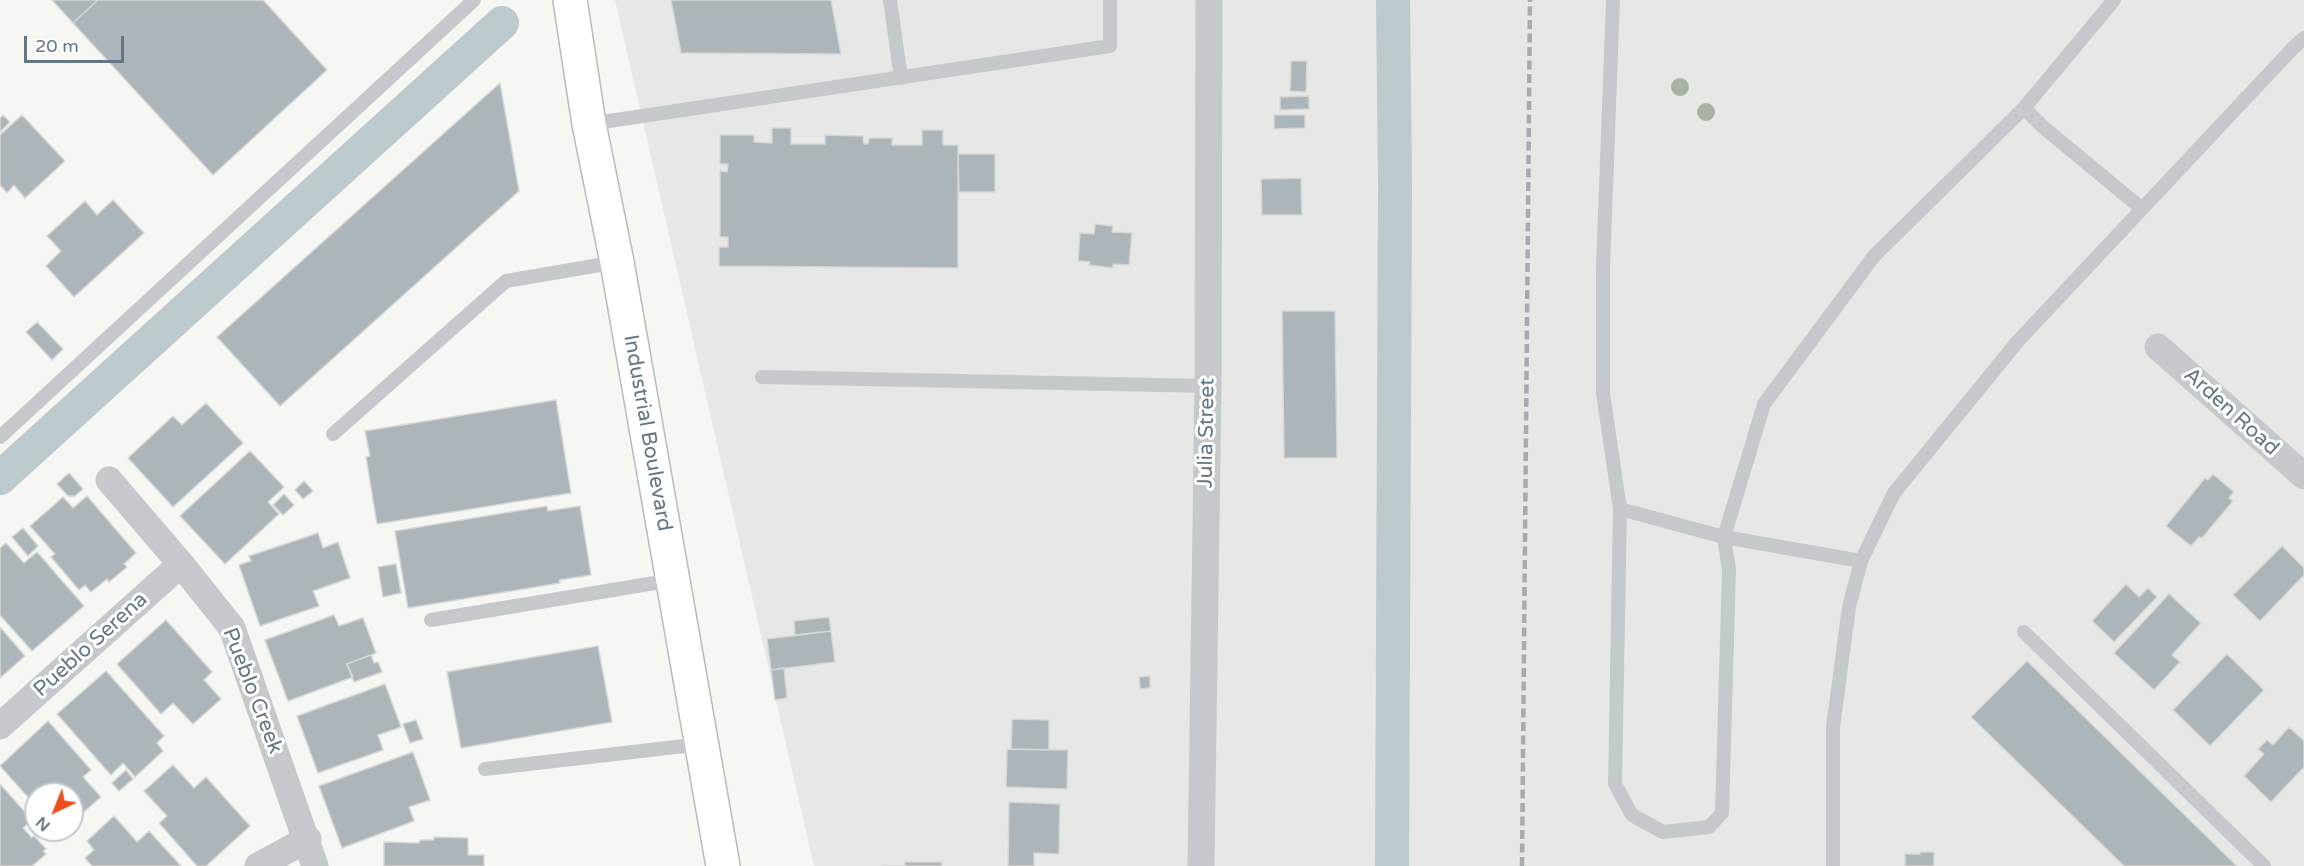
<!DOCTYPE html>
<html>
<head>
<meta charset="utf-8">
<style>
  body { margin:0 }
  #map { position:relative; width:2304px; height:866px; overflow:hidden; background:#f6f6f2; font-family:"Varela Round",sans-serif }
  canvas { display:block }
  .north { position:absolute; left:24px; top:782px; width:60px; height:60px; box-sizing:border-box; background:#fff; border:2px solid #c1c8ce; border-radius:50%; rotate:223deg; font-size:16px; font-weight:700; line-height:24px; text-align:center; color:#637685 }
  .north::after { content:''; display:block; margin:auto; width:21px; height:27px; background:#ed4c1b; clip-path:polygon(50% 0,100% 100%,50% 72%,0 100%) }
  .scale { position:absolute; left:24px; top:36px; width:100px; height:27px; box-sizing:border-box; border:3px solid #637685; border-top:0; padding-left:8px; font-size:18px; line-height:21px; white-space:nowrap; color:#637685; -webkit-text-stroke:4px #fff; paint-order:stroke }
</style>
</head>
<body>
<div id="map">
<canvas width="2304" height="866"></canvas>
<div class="north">N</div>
<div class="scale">20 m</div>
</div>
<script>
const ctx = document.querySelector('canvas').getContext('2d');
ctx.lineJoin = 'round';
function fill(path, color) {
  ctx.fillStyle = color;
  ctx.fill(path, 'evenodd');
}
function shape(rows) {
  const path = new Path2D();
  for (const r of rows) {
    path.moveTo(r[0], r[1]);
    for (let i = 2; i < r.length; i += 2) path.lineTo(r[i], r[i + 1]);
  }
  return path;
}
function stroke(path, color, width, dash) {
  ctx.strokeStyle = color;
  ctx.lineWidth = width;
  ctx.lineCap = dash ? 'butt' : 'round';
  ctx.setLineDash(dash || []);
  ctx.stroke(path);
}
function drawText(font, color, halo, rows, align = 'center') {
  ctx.font = font + ' "Varela Round",sans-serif';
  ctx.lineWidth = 6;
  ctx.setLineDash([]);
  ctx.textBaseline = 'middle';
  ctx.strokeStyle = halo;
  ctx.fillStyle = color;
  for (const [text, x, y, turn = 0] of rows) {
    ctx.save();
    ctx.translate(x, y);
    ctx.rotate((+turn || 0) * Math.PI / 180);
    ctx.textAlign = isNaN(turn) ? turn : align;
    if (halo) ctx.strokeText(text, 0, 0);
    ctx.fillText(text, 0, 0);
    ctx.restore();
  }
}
fill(shape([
  [615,0,2304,0,2304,866,814,866]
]), '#e7e8e6');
stroke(shape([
  [0,478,502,23],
  [1392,866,1395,184,1393,0]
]), '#bcc9cd', 34);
const building = shape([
  [52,0,98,0,73,23,52,0],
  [98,0,263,0,327,70,213,175,73,23,98,0],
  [671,0,831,0,841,54,681,53,671,0],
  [1291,61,1307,61,1306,92,1290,91,1291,61],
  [500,83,519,191,280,406,217,337,500,83],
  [1309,96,1309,109,1280,110,1280,97,1309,96],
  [3,115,10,122,0,132,0,118,3,115],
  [22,115,65,161,25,198,14,185,7,193,0,185,0,135,22,115],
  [1274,115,1305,115,1305,128,1274,129,1274,115],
  [772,128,791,128,791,144,825,144,825,135,863,136,864,144,868,144,869,138,892,138,892,145,922,145,922,130,943,130,943,145,958,145,958,268,719,266,719,247,728,247,728,237,720,237,720,171,727,172,728,164,720,164,720,135,754,135,754,142,772,143,772,128],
  [958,154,995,154,995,192,959,192,958,154],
  [1301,178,1302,215,1262,215,1261,179,1301,178],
  [113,200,144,233,74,297,46,266,61,251,47,236,85,201,97,215,113,200],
  [1095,224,1113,226,1112,232,1132,233,1129,265,1113,264,1113,268,1089,265,1090,262,1078,261,1080,233,1094,234,1095,224],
  [1282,311,1335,311,1337,458,1284,458,1282,311],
  [37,322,63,349,52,360,26,332,37,322],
  [556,400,571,493,377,524,366,457,370,456,365,431,556,400],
  [206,403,243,443,173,507,128,458,173,416,182,425,206,403],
  [250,451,284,487,268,502,279,514,225,564,180,516,250,451],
  [69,473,83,489,75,496,68,496,57,484,69,473],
  [2213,474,2234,492,2229,498,2233,501,2202,538,2199,537,2191,546,2166,526,2205,478,2208,480,2213,474],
  [304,481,313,491,303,499,295,490,304,481],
  [284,494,294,505,283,515,273,505,284,494],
  [87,496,136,553,124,564,127,567,109,582,107,579,91,592,85,585,79,590,51,557,55,554,30,526,63,497,73,508,87,496],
  [547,506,548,511,580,506,591,575,559,580,560,583,408,608,395,531,547,506],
  [23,528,38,546,28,556,12,537,23,528],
  [318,533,323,548,338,542,350,578,313,591,319,606,260,626,239,565,251,561,249,556,318,533],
  [6,543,24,563,37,552,84,606,32,651,0,615,0,548,6,543],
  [2282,546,2304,568,2304,575,2260,621,2233,595,2282,546],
  [396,564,401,593,383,597,378,567,396,564],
  [2126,584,2139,597,2148,588,2157,597,2114,642,2092,621,2126,584],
  [2169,594,2201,623,2172,655,2180,662,2154,690,2114,653,2169,594],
  [334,615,339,626,363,618,376,653,347,664,353,677,288,701,265,640,334,615],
  [829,617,831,631,795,635,794,621,829,617],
  [166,620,212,672,204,680,221,699,193,724,173,703,161,714,117,664,166,620],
  [0,627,25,656,0,678,0,627],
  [831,631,835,662,771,670,767,639,831,631],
  [598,646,612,722,461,748,447,672,598,646],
  [2227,654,2264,690,2210,746,2173,710,2227,654],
  [371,655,374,663,378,662,382,672,354,682,347,664,371,655],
  [2027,661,2237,866,2124,866,1971,717,2027,661],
  [784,668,787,698,775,700,771,670,784,668],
  [106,671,164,736,157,743,163,751,135,777,123,763,111,775,57,714,106,671],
  [1150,676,1150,688,1140,689,1139,677,1150,676],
  [385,684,401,727,378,735,383,750,318,773,297,716,385,684],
  [1012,719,1049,720,1049,750,1011,749,1012,719],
  [416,720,423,739,410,743,403,724,416,720],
  [48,721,91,770,83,777,101,797,72,822,72,794,36,794,36,806,0,766,48,721],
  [2289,727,2304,741,2304,767,2271,802,2244,776,2264,754,2258,749,2267,740,2273,745,2289,727],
  [1007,749,1068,750,1067,789,1006,787,1007,749],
  [413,752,430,800,409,807,414,821,342,848,319,786,413,752],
  [173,765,194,788,206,777,250,826,206,866,197,866,159,823,167,816,144,791,173,765],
  [126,770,133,779,119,791,112,783,126,770],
  [0,784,32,820,23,828,32,838,34,836,46,849,43,851,46,854,32,866,0,866,0,784],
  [1009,802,1060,804,1059,854,1034,853,1034,866,1008,866,1009,802],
  [114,816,137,842,149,831,181,866,92,866,85,858,94,850,87,841,114,816],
  [434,837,468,838,468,855,484,855,484,866,384,866,384,842,419,843,420,840,434,840,434,837],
  [1920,852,1934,852,1934,866,1905,866,1905,854,1920,854,1920,852],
  [905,862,942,862,942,866,883,866,905,866,905,862]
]);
fill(building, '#acb5ba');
stroke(building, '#d7d7d5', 1.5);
const secondary = shape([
  [570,0,589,124,617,262,723,866]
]);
stroke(secondary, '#b5bbbf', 36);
stroke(shape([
  [890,0,901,78],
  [1613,0,1603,268,1603,393,1620,509,1615,784,1632,815,1663,832,1709,827,1722,813,1729,570,1724,537,1620,509],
  [2114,0,2024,108,2042,126,2141,208],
  [589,124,1110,46,1110,0],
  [762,377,1208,386],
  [333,434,506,281,617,262],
  [0,437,474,0],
  [1861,561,1724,537,1764,404,1874,256,2024,108],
  [431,620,673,580],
  [2024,632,2264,866],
  [485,769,702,744],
  [1833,866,1833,727,1849,607,1861,561,1894,493,2018,341,2293,48,2304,38]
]), '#c5c9cc', 14);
stroke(shape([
  [2158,347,2304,476],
  [109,480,181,564,232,628,315,866],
  [0,726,181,564],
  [258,866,308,839],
  [1201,866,1208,386,1209,0]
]), '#c5c9cc', 27);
stroke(secondary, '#fff', 33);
stroke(shape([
  [1522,866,1530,0]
]), '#a5abb1', 4.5, [9, 4.5]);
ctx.fillStyle = '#a7b3a3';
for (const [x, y] of [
  [1680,87],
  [1706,112]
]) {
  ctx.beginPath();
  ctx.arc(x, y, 9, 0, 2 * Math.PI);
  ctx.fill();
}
drawText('21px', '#637685', '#fff', [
  ["Arden Road",2231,412,42],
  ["Industrial Boulevard",647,433,80],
  ["Julia Street",1207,433,-89],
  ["Pueblo Serena",91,645,-42],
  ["Pueblo Creek",252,691,69]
]);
</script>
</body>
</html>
